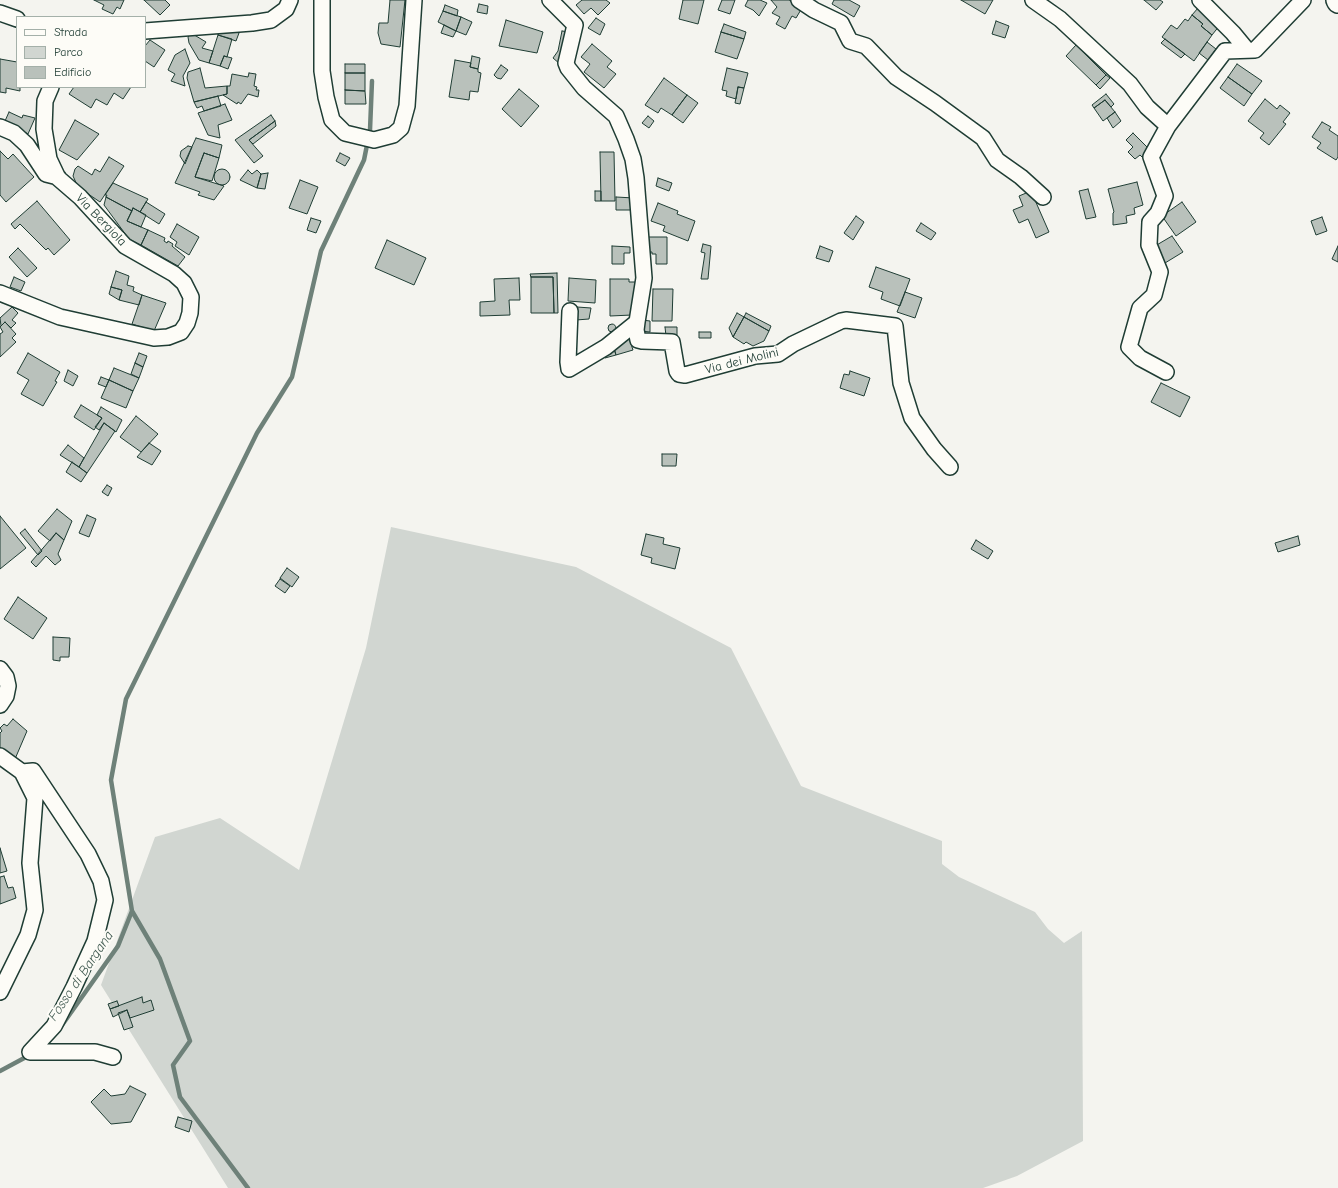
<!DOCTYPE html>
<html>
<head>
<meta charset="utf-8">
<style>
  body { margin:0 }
  #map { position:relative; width:1338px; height:1188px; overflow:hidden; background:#f4f4ef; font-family:"Comic Neue",sans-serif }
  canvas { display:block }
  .legend { position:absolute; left:16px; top:16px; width:130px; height:72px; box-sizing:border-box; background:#fdfcf7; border:1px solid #a4b0a9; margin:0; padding:5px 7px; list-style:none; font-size:12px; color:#1f3d34 }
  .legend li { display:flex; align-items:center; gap:8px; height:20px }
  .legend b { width:20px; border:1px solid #a4b0a9 }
</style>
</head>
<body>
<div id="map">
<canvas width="1338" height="1188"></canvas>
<ul class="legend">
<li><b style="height:5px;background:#fdfcf7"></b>Strada</li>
<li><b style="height:11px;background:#d1d6d1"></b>Parco</li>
<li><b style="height:11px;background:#b9c1bb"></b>Edificio</li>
</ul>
</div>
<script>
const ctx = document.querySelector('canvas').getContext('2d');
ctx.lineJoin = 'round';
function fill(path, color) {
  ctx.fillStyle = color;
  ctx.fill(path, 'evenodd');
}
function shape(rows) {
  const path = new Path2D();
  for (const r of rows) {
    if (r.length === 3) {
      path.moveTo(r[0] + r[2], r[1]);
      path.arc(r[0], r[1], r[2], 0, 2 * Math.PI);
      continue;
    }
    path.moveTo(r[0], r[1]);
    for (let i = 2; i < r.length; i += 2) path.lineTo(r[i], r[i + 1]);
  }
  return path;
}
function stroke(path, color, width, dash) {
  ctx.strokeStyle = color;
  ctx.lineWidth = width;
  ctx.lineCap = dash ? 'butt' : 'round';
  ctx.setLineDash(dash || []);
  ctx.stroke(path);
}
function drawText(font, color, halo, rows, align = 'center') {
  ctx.font = font + ' "Comic Neue",sans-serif';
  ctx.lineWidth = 4;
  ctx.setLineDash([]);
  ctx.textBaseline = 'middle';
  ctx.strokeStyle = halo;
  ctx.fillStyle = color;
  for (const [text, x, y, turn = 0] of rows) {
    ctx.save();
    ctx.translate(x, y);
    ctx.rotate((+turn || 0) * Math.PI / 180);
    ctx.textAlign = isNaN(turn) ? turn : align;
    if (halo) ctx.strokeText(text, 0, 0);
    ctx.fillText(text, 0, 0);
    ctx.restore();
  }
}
fill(shape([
  [391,527,576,567,731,648,801,786,942,841,942,864,959,877,1035,912,1048,929,1064,943,1082,931,1083,1141,1017,1176,983,1188,228,1188,101,985,155,837,220,818,299,870,366,648]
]), '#d1d6d1');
stroke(shape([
  [60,1028,118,946,132,911],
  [0,1071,28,1056],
  [248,1188,180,1097,173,1065,190,1041,160,959,132,911,111,780,126,699,257,433,292,377,321,251,364,160,370,130,372,81]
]), '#6e8179', 4.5);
const building = shape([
  [94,0,124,0,120,9,117,7,113,14,102,9,104,5,94,0],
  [144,0,165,0,170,5,160,15,144,0],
  [390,0,405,0,400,47,381,44,378,33,379,23,388,23,390,0],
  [582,0,606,0,610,3,598,15,591,8,584,14,576,5,582,0],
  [683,0,704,0,698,24,679,19,683,0],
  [722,0,735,0,730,14,718,10,722,0],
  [748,0,760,0,767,3,759,16,753,10,745,6,748,0],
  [771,0,789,0,802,8,796,18,792,16,785,29,776,24,780,17,772,13,777,7,771,0],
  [834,0,849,0,860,6,854,17,832,4,834,0],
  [961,0,993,0,985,14,961,0],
  [1144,0,1160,0,1163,2,1156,10,1144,0],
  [479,4,488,6,487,14,477,12,479,4],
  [445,5,458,10,457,16,443,11,445,5],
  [1198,8,1220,25,1212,35,1201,26,1203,24,1192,15,1198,8],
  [443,11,461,17,456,31,438,22,443,11],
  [1192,15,1203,24,1201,26,1212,35,1194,61,1162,37,1171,25,1177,29,1185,19,1188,21,1192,15],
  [461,17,472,22,466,35,456,31,461,17],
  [596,18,605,24,600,35,588,28,596,18],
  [506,20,543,32,537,53,499,46,506,20],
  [996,21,1009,26,1005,38,992,34,996,21],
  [724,24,746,32,744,39,721,32,724,24],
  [444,25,456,31,453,37,441,33,444,25],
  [226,29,239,33,236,41,218,35,219,31,225,33,226,29],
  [562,31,569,32,560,64,553,58,558,51,562,31],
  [721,32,744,39,737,59,715,52,721,32],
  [191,33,206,42,202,48,213,51,209,63,199,60,189,43,188,37,191,33],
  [218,35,232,39,227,57,224,56,220,66,209,63,218,35],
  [1165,39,1185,54,1181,58,1161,43,1165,39],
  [150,40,165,50,154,67,145,61,145,46,150,40],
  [1207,42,1216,49,1208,60,1199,53,1207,42],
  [592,44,612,61,607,67,616,74,604,88,584,72,590,64,581,57,592,44],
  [1076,45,1106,75,1096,85,1066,56,1076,45],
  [185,49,190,63,183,76,185,86,171,81,175,74,168,70,175,55,185,49],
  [224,56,232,58,228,69,220,66,224,56],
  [472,56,480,58,478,69,470,67,472,56],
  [0,59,17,62,17,87,20,87,20,91,6,88,6,93,0,92,0,59],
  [455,60,471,63,470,67,478,69,478,72,481,73,478,92,470,91,469,100,449,97,455,60],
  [345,64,365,64,365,73,345,73,345,64],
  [1237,64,1262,81,1252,94,1228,77,1237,64],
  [501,65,508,70,501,79,497,78,494,75,501,65],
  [200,68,205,88,227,86,227,94,194,102,187,78,188,72,200,68],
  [727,68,748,73,744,88,738,87,736,99,726,96,727,91,722,90,727,68],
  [249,73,256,74,254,86,257,87,256,90,259,90,258,97,248,94,241,104,238,102,237,104,223,95,227,94,227,86,230,86,232,74,248,77,249,73],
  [345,73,365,73,365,91,345,90,345,73],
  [1106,75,1110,78,1100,89,1096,85,1106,75],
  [1228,77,1252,94,1244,106,1220,88,1228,77],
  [664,78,687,95,672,115,661,108,658,113,645,105,664,78],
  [74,87,131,87,123,99,114,93,107,105,96,99,91,108,69,94,74,87],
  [738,87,744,88,740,104,735,103,738,87],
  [519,89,539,106,521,127,502,109,519,89],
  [345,90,365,91,366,104,345,104,345,90],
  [1106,94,1114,104,1111,107,1105,100,1094,108,1092,105,1106,94],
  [687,95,698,103,683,123,672,115,687,95],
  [218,96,221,106,204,111,202,106,197,108,194,102,218,96],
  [1265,99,1277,109,1280,105,1290,113,1283,122,1286,124,1269,145,1260,138,1264,133,1248,121,1265,99],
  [1105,100,1115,112,1103,121,1094,108,1105,100],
  [225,104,232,120,218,125,220,138,208,135,198,113,225,104],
  [9,112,22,118,23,115,35,118,28,134,5,121,9,112],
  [1115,112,1121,121,1113,128,1107,118,1115,112],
  [271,115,275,121,249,140,263,156,254,163,235,140,271,115],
  [648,116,654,121,649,128,642,123,648,116],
  [75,120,99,134,77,160,59,150,75,120],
  [275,121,276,126,253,144,249,140,275,121],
  [1322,122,1331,127,1329,130,1338,136,1338,157,1336,160,1317,148,1321,143,1312,137,1322,122],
  [1133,133,1150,150,1142,157,1140,155,1135,159,1128,152,1133,147,1126,140,1133,133],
  [196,138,222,145,219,158,204,153,195,177,224,186,214,200,198,195,200,192,175,183,196,138],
  [188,146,192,147,185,164,180,156,181,151,188,146],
  [0,151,8,159,13,154,34,177,6,202,0,195,0,151],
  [600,152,614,152,615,201,601,201,600,152],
  [204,153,219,158,212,181,195,177,204,153],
  [340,153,350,158,345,166,336,161,340,153],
  [109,157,124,166,100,202,78,187,73,176,75,169,78,166,92,175,95,169,100,172,109,157],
  [222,177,8],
  [248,170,252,174,257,170,261,174,257,188,240,180,248,170],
  [268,173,265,189,257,188,261,174,268,173],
  [658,178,672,183,669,191,656,186,658,178],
  [300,180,318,187,307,214,289,208,300,180],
  [1137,182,1143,205,1134,208,1135,214,1126,216,1127,223,1113,225,1113,213,1114,212,1108,189,1137,182],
  [113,183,148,199,140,212,133,208,132,211,106,197,107,195,105,195,113,183],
  [1088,189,1096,217,1086,219,1079,191,1088,189],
  [595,191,601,191,601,201,595,201,595,191],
  [1031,191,1049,232,1036,238,1028,219,1019,223,1013,210,1023,206,1019,196,1031,191],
  [106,197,132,211,127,221,148,230,141,245,129,239,104,205,106,197],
  [616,197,634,198,634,210,616,210,616,197],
  [37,201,70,240,54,255,48,248,46,250,20,224,15,229,11,224,37,201],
  [146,202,165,214,159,224,140,212,146,202],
  [1182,202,1196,222,1176,236,1162,216,1182,202],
  [658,203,678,211,677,214,695,221,688,241,663,231,665,226,651,221,658,203],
  [133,208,146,215,141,227,127,221,133,208],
  [856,216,864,222,853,240,844,233,856,216],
  [1322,217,1327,231,1316,235,1311,221,1322,217],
  [311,218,321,221,316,233,307,230,311,218],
  [921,223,936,233,931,240,916,231,921,223],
  [177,224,199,237,189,255,175,246,177,242,170,237,177,224],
  [148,230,165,238,164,241,167,243,168,241,173,244,172,246,185,257,178,266,141,245,148,230],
  [1172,236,1183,252,1165,263,1155,246,1172,236],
  [644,237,667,237,667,264,656,264,656,254,652,254,652,252,644,252,644,237],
  [387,240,426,258,414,285,375,268,387,240],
  [703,244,711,246,708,279,701,279,705,253,701,252,703,244],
  [612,246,630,247,630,253,624,253,624,264,612,264,612,246],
  [820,246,833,251,829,262,816,258,820,246],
  [1338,246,1338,262,1332,259,1338,246],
  [18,248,37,268,27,277,9,257,18,248],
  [876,267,910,279,900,306,881,299,883,292,869,287,876,267],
  [116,271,129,276,127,285,134,287,133,291,142,295,139,305,119,300,122,290,111,287,116,271],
  [557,273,558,313,554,313,553,277,531,277,530,274,557,273],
  [14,277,25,282,21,291,10,287,14,277],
  [531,277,553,277,554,313,531,313,531,277],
  [519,278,520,300,509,300,510,315,480,316,480,302,495,301,494,279,519,278],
  [569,278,596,280,595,303,568,301,569,278],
  [610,279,629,279,629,282,637,282,637,303,632,303,632,315,610,316,610,279],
  [111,287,122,290,119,300,109,294,111,287],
  [653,289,673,289,672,321,652,321,653,289],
  [905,292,922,298,915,318,897,312,905,292],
  [142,295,166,303,154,331,132,324,142,295],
  [12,307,18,313,12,320,16,323,11,328,5,322,1,326,0,318,12,307],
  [577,307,591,308,589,319,576,320,577,307],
  [737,313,744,317,733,337,729,328,737,313],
  [746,313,771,326,769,331,744,317,746,313],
  [744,317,769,331,764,341,753,346,746,342,744,344,733,337,744,317],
  [642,320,650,321,650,332,641,331,642,320],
  [5,322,16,334,12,338,16,342,0,357,0,334,3,332,0,327,5,322],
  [612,328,4],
  [665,327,677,327,677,335,666,336,665,327],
  [699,332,711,332,711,338,699,338,699,332],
  [628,335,633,350,616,355,613,345,628,335],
  [613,345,616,355,605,358,603,353,613,345],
  [28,353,60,372,55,381,57,382,43,406,21,394,29,380,17,373,28,353],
  [139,353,147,356,143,367,135,363,139,353],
  [135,363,143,367,139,378,131,374,135,363],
  [114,368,139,378,133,391,109,380,114,368],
  [68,370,78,376,73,386,64,381,68,370],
  [850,371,870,378,864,396,840,388,844,374,849,375,850,371],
  [101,377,109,380,106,387,98,384,101,377],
  [109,380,133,391,126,408,101,398,109,380],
  [1161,383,1190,397,1180,417,1151,402,1161,383],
  [81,405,102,418,94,430,74,417,81,405],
  [101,407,122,420,116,432,104,423,99,430,95,427,102,418,97,415,101,407],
  [136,416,158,434,141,452,120,437,136,416],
  [104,423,115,431,87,473,79,467,104,423],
  [149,443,161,451,152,465,137,457,149,443],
  [68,445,84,458,79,467,60,455,68,445],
  [662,454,677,454,676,466,662,466,662,454],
  [72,462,87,473,81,482,66,472,72,462],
  [107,485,112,488,108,496,102,492,107,485],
  [57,509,72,521,64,540,56,533,50,541,38,531,57,509],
  [87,515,96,519,89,537,79,533,87,515],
  [0,516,26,548,0,569,0,516],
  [25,529,42,551,38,555,20,533,25,529],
  [56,533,64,540,58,554,61,560,55,565,46,556,36,567,31,562,56,533],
  [646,534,664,538,663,544,680,548,675,569,651,563,652,558,641,555,646,534],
  [1298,536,1300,545,1278,552,1275,543,1298,536],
  [976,540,993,551,988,559,971,549,976,540],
  [287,568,299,577,292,587,280,578,287,568],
  [280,579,290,586,285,593,275,586,280,579],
  [18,597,47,618,33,639,4,619,18,597],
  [53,637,70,638,69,657,60,657,60,661,53,660,53,637],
  [13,719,27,731,15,759,0,752,0,733,2,731,0,728,4,724,7,726,13,719],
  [0,848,7,871,0,873,0,848],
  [4,876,8,888,13,887,16,898,0,904,0,877,4,876],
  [142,997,143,1003,151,1000,154,1010,130,1018,127,1010,113,1017,110,1009,142,997],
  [117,1001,119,1006,110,1009,108,1004,117,1001],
  [127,1010,133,1027,124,1030,118,1013,127,1010],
  [130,1086,146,1094,131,1122,111,1124,91,1102,104,1089,111,1096,125,1094,130,1086],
  [178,1117,192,1121,189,1132,175,1127,178,1117]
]);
fill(building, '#b9c1bb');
stroke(building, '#1f3d34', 1);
const street = shape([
  [322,0,322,71,326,97,332,120,345,133,374,140,393,135,401,128,407,106,414,0],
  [550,0,575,25,566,63,568,68,584,88,616,116,626,139,633,159,636,178,644,278,637,322,606,347,569,369,568,362,570,311],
  [799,0,814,10,841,23,850,41,866,46,896,77,935,103,983,138,997,160,1021,177,1043,197],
  [1033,0,1060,19,1130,84,1147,107,1168,126],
  [1200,0,1233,33,1247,50],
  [0,13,17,19],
  [145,31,252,23,271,20,286,9,290,0],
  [0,127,14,133,27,145,46,174,58,177],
  [0,293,60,317,154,338,168,337,181,332,187,323,190,313,191,297,184,283,174,274,125,246,80,197,58,178,49,159,44,129,45,101,51,87],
  [637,322,636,330,638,340,642,341,672,342,677,371,679,374,685,375,755,356,778,354,793,344,841,321,846,320,895,326,901,383,912,418,934,449,950,467],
  [1166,372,1140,358,1129,347,1140,308,1154,295,1160,272,1149,245,1150,222,1158,213,1165,196,1151,157,1168,126,1225,51,1255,50,1303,0],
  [0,669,6,677,8,686,6,696,0,705],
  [0,756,22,772,35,798,30,863,35,910,28,935,0,992],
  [22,772,33,771,88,854,101,881,105,900,95,941,74,987,54,1026,30,1052,95,1052,113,1057]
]);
const secondary = shape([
  [1337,0,1338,2]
]);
stroke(street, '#1f3d34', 18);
stroke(secondary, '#1f3d34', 24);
stroke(street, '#fdfcf7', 15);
stroke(secondary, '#fdfcf7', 21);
drawText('13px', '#1f3d34', '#fdfcf7', [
  ["Via Bergiola",101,220,46],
  ["Via dei Molini",742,361,-14]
]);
drawText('italic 14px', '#475f56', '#fdfcf7', [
  ["Fosso di Bargana",81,976,-56]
]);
</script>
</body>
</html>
